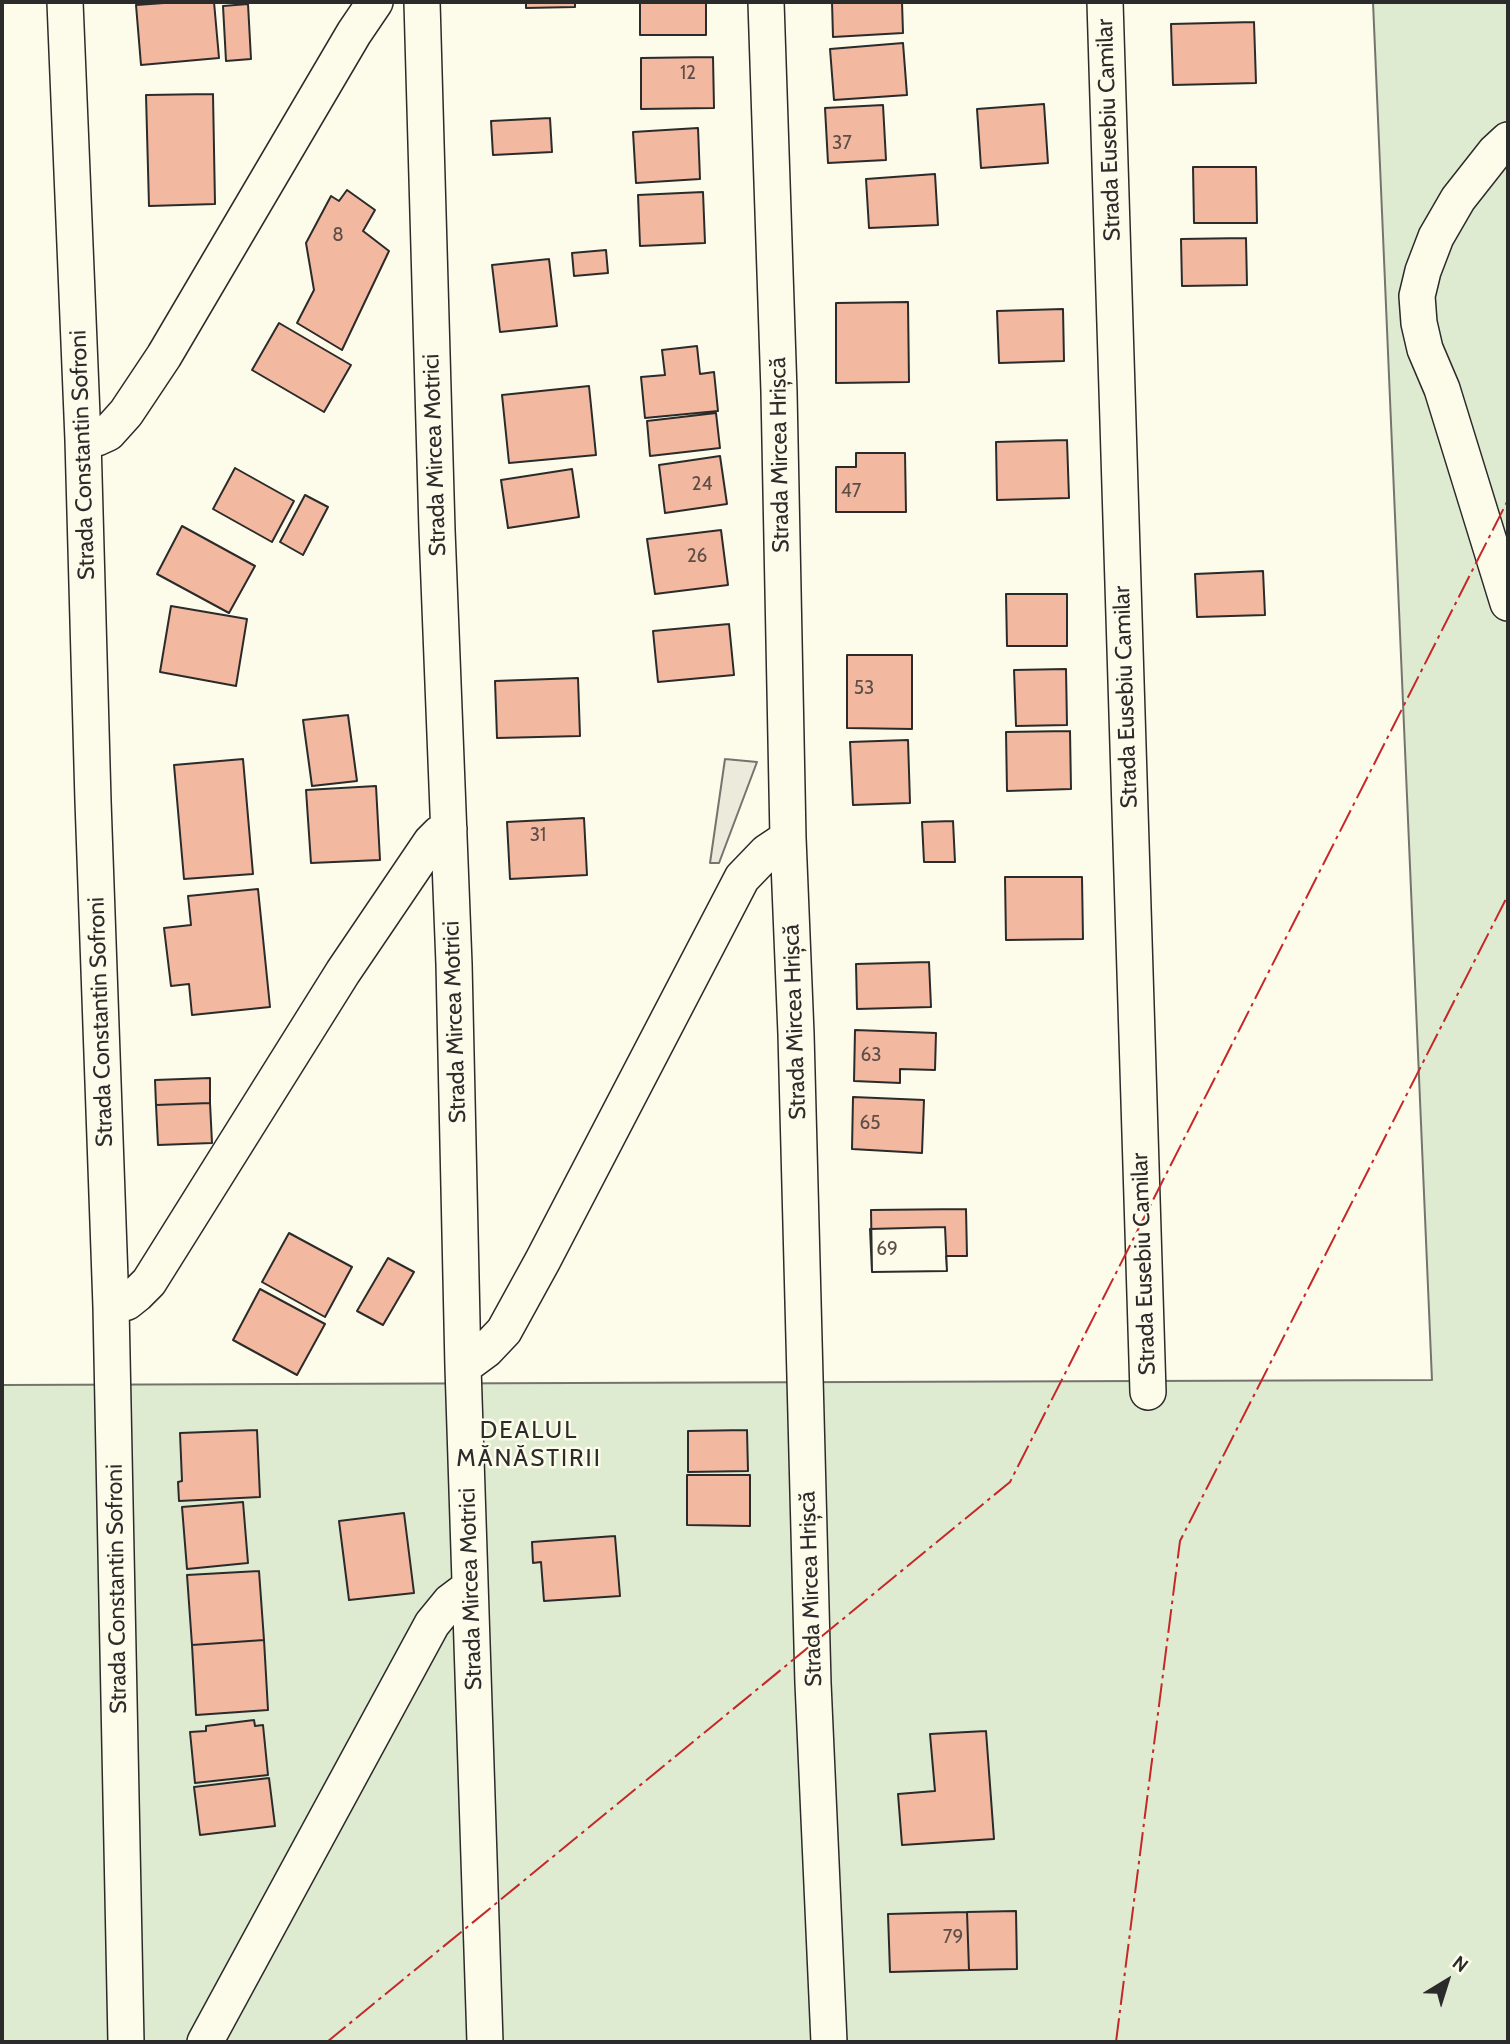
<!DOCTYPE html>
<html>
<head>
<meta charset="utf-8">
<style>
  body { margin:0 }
  #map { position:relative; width:1510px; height:2044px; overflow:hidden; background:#fdfbea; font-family:Cabin,sans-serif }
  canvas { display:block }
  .frame { position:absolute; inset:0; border:4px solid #2b2b2b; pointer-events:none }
  .north { position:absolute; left:1412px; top:1946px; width:70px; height:70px; -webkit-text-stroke:5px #fdfbea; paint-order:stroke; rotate:38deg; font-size:19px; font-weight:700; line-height:28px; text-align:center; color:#2b2b2b }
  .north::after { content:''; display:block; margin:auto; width:24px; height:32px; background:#2b2b2b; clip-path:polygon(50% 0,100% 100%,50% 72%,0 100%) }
</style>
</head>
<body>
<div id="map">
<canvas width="1510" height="2044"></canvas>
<div class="frame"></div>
<div class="north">N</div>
</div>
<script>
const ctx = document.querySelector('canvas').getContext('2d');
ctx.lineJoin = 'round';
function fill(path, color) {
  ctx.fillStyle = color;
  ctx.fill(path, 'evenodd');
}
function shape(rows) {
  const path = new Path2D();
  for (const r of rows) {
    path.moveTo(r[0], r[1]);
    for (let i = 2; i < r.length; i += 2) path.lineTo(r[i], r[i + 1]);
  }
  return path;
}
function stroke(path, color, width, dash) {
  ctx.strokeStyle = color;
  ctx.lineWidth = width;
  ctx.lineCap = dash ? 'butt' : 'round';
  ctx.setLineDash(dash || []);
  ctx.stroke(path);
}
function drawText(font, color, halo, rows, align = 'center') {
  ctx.font = font + ' Cabin,sans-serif';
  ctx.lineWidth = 5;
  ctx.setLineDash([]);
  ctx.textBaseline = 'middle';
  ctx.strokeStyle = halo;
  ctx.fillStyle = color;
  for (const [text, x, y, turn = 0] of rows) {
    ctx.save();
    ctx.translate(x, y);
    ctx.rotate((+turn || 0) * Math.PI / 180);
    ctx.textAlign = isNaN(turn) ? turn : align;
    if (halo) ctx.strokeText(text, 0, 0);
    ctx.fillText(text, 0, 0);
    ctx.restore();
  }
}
const green = shape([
  [1373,2,1508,2,1508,2042,2,2042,2,1385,1432,1380,1373,2]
]);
fill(green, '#deebd1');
stroke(green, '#74746e', 2);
const parking = shape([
  [725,759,757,762,719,863,710,863,725,759]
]);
fill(parking, '#eceadb');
stroke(parking, '#74746e', 2);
const building = shape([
  [178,2,214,2,219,58,141,65,136,5,178,2],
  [526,2,575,2,575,7,526,8,526,2],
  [640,2,706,2,706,35,640,35,640,2],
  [832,2,902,2,903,33,833,37,832,2],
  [248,4,251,59,226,61,223,6,248,4],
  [1254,22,1256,83,1173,85,1171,24,1254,22],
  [903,43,907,95,834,100,830,49,903,43],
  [713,57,714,108,641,109,641,58,713,57],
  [213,94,215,204,149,206,146,95,213,94],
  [1044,104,1048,163,981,168,977,109,1044,104],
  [883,105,886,160,828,163,825,108,883,105],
  [550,118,552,152,493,155,491,121,550,118],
  [698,128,700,179,636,183,633,132,698,128],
  [1193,167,1256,167,1257,223,1194,223,1193,167],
  [935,174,938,225,869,228,866,179,935,174],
  [347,190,375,210,363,231,389,251,342,350,297,323,314,290,306,243,331,196,339,201,347,190],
  [703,192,705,243,640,246,638,195,703,192],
  [1246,238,1247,285,1182,286,1181,239,1246,238],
  [606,250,608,273,574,276,572,253,606,250],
  [549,259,557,326,500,332,492,265,549,259],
  [908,302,909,382,836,383,836,303,908,302],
  [1063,309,1064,361,999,363,997,311,1063,309],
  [279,323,351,365,324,412,252,370,279,323],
  [697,346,700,374,714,372,718,411,645,418,641,377,665,375,662,350,697,346],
  [589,386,596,455,509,463,502,395,589,386],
  [716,413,720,448,650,456,647,421,716,413],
  [1067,440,1069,498,997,500,996,442,1067,440],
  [856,453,905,453,906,512,836,512,836,467,856,467,856,453],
  [720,456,727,504,665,513,659,465,720,456],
  [235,468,294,501,272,542,213,509,235,468],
  [572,469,579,517,508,528,501,480,572,469],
  [305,495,328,507,303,555,280,542,305,495],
  [182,526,255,566,229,613,157,574,182,526],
  [721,530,728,585,655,594,647,539,721,530],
  [1263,571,1265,615,1197,617,1195,574,1263,571],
  [1006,594,1067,594,1067,646,1007,646,1006,594],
  [171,606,247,619,236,686,160,672,171,606],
  [729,624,734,675,658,682,653,631,729,624],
  [847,655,912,655,912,729,847,728,847,655],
  [1066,669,1067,725,1016,726,1014,670,1066,669],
  [578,678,580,736,497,738,495,681,578,678],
  [348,715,357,781,312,786,303,720,348,715],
  [1070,731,1071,789,1007,791,1006,732,1070,731],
  [908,740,910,803,853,805,850,742,908,740],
  [243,759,253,874,184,879,174,765,243,759],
  [376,786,380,860,311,863,306,790,376,786],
  [584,818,587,875,510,879,507,822,584,818],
  [953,821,955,862,924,862,922,822,953,821],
  [1005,877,1082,877,1083,939,1006,940,1005,877],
  [258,889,270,1007,192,1015,189,984,171,986,164,928,191,925,188,896,258,889],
  [929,962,931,1007,857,1009,856,964,929,962],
  [855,1030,936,1033,935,1070,900,1069,900,1083,854,1081,855,1030],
  [210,1078,210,1103,156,1105,155,1080,210,1078],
  [853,1097,924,1100,922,1153,852,1149,853,1097],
  [210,1103,212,1143,158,1145,156,1105,210,1103],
  [966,1209,967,1256,946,1256,947,1271,872,1272,871,1210,966,1209],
  [945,1227,947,1271,872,1272,870,1229,945,1227],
  [289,1233,352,1267,325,1317,262,1282,289,1233],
  [388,1258,414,1272,383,1325,357,1311,388,1258],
  [260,1289,325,1324,297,1375,233,1340,260,1289],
  [257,1430,260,1497,179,1501,178,1482,182,1481,180,1433,257,1430],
  [747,1430,748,1471,688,1472,688,1431,747,1430],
  [687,1475,750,1475,750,1526,687,1525,687,1475],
  [243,1502,248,1563,187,1569,182,1507,243,1502],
  [404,1513,414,1593,349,1600,339,1521,404,1513],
  [615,1536,620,1596,544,1601,541,1562,533,1563,532,1542,615,1536],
  [259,1571,264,1640,192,1645,187,1575,259,1571],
  [264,1640,268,1710,196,1715,192,1645,264,1640],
  [254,1720,255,1726,263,1725,268,1775,195,1783,190,1732,206,1731,206,1726,254,1720],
  [986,1731,994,1839,902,1845,898,1794,935,1791,930,1734,986,1731],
  [269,1778,275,1826,200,1835,194,1787,269,1778],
  [1016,1911,1017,1969,969,1970,967,1912,1016,1911],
  [967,1912,969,1970,890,1972,888,1914,967,1912]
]);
fill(building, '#f2b8a0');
stroke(building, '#2b2b2b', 2);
const minor = shape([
  [65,2,83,440,93,801,111,1307,126,2042],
  [422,2,437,530,454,964,463,1367,485,2042],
  [766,2,779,392,788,838,796,1034,813,1683,829,2042],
  [1105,2,1148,1392],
  [1508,140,1495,152,1458,199,1436,237,1423,271,1417,296,1419,323,1425,349,1442,389,1508,603],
  [83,440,97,438,108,433,126,413,164,356,354,33,375,2],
  [111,1307,127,1302,137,1294,149,1282,343,972,431,842,439,834,449,829],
  [463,1367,486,1350,504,1331,543,1260,742,878,767,852,788,838],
  [205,2042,432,1624,450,1602,470,1587]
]);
stroke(minor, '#2b2b2b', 38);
stroke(minor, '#fdfbea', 35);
stroke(shape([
  [327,2042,1010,1482,1508,500],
  [1116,2042,1180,1541,1508,895]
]), '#c62828', 2, [24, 5, 3.5, 5]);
drawText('19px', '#5d4e48', null, [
  ["12",688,73],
  ["37",842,143],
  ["8",338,235],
  ["24",702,484],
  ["47",851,491],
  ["26",697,556],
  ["53",864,688],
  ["31",538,835],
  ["63",871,1055],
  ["65",870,1123],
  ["69",887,1249],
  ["79",953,1937]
]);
drawText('23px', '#2b2b2b', '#fdfbea', [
  ["Strada Eusebiu Camilar",1109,130,-92],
  ["Strada Constantin Sofroni",83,455,-92],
  ["Strada Mircea Motrici",435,455,-92],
  ["Strada Mircea Hrișcă",780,455,-91],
  ["Strada Eusebiu Camilar",1126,697,-92],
  ["Strada Constantin Sofroni",101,1022,-92],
  ["Strada Mircea Motrici",455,1022,-92],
  ["Strada Mircea Hrișcă",795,1022,-92],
  ["Strada Eusebiu Camilar",1144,1264,-92],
  ["Strada Constantin Sofroni",117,1589,-91],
  ["Strada Mircea Motrici",471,1589,-92],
  ["Strada Mircea Hrișcă",811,1589,-92]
]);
ctx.letterSpacing = '2px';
drawText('24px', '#2b2b2b', '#fdfbea', [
  ["DEALUL",529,1431],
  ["MĂNĂSTIRII",529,1459]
]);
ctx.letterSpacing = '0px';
</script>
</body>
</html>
